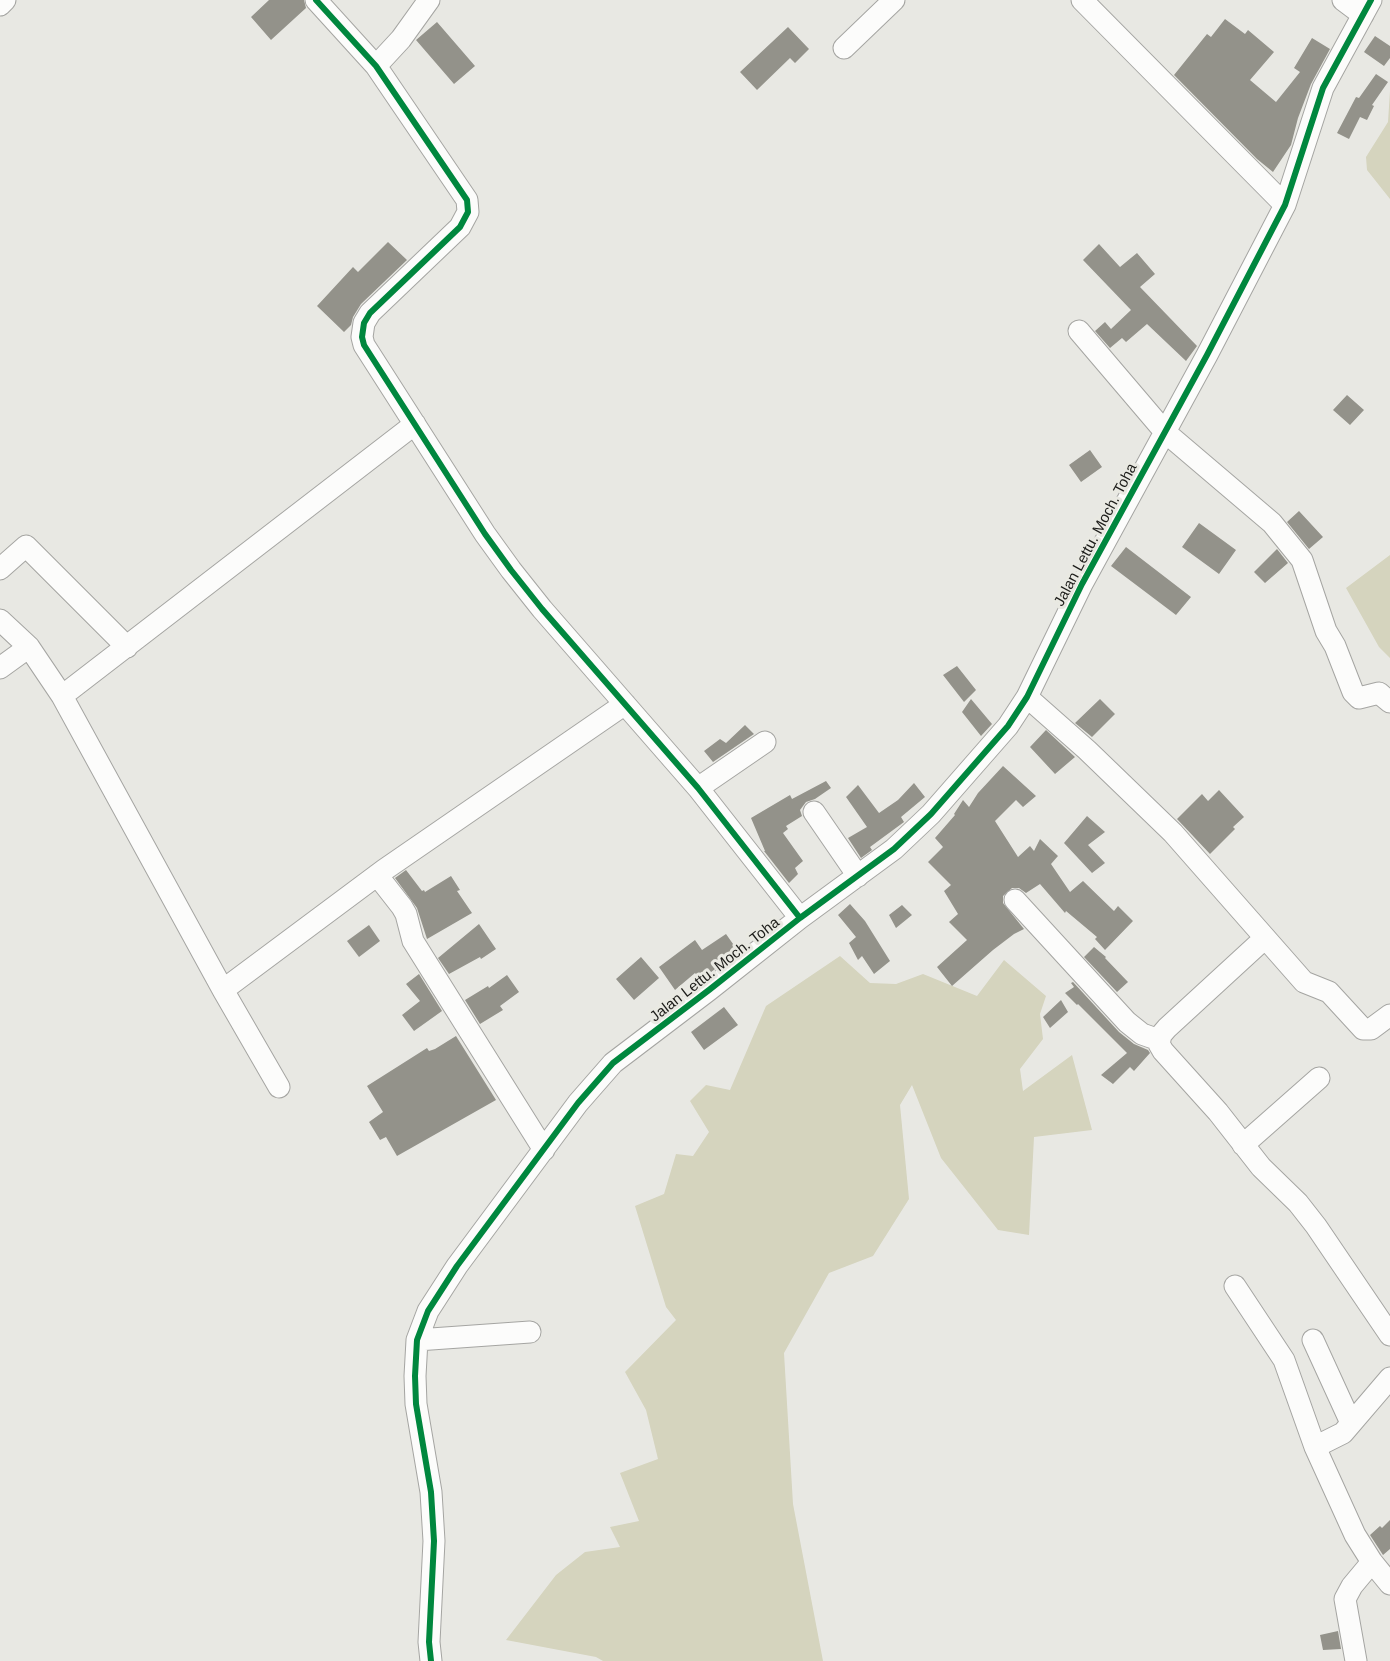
<!DOCTYPE html>
<html>
<head>
<meta charset="utf-8">
<style>
  body { margin:0 }
  canvas { display:block; background:#e8e8e3 }
</style>
</head>
<body>
<canvas width="1390" height="1661"></canvas>
<script>
const ctx = document.querySelector('canvas').getContext('2d');
ctx.lineJoin = 'round';
function fill(path, color) {
  ctx.fillStyle = color;
  ctx.fill(path, 'evenodd');
}
function shape(rows) {
  const path = new Path2D();
  for (const r of rows) {
    path.moveTo(r[0], r[1]);
    for (let i = 2; i < r.length; i += 2) path.lineTo(r[i], r[i + 1]);
  }
  return path;
}
function stroke(path, color, width, dash) {
  ctx.strokeStyle = color;
  ctx.lineWidth = width;
  ctx.lineCap = dash ? 'butt' : 'round';
  ctx.setLineDash(dash || []);
  ctx.stroke(path);
}
function drawText(font, color, halo, rows, align = 'center') {
  ctx.font = font + ' Arial,sans-serif';
  ctx.lineWidth = 6;
  ctx.setLineDash([]);
  ctx.textBaseline = 'middle';
  ctx.strokeStyle = halo;
  ctx.fillStyle = color;
  for (const [text, x, y, turn = 0] of rows) {
    ctx.save();
    ctx.translate(x, y);
    ctx.rotate((+turn || 0) * Math.PI / 180);
    ctx.textAlign = isNaN(turn) ? turn : align;
    if (halo) ctx.strokeText(text, 0, 0);
    ctx.fillText(text, 0, 0);
    ctx.restore();
  }
}
fill(shape([
  [1390,91,1390,199,1367,170,1366,157,1388,122],
  [1390,555,1390,658,1379,647,1346,588],
  [840,956,870,983,896,984,923,974,977,996,1004,960,1046,996,1040,1014,1043,1039,1020,1069,1023,1091,1072,1055,1092,1130,1034,1137,1029,1235,998,1230,941,1158,912,1085,900,1105,909,1199,873,1256,829,1273,784,1353,793,1504,823,1661,603,1661,596,1657,506,1640,556,1575,585,1552,620,1547,610,1527,639,1521,620,1473,658,1459,646,1410,625,1372,676,1320,666,1307,635,1206,664,1194,676,1154,693,1156,709,1132,690,1101,706,1085,730,1090,766,1006]
]), '#d5d4be');
fill(shape([
  [269,0,304,0,306,8,271,40,251,17],
  [1225,19,1245,34,1248,30,1274,52,1250,80,1276,102,1300,72,1294,68,1312,38,1330,49,1311,84,1298,118,1291,145,1273,172,1257,159,1174,75,1207,34,1211,37],
  [437,22,475,66,454,84,416,40],
  [788,27,809,49,795,63,790,58,757,90,740,72],
  [1375,36,1390,46,1390,58,1384,66,1364,52],
  [1376,74,1388,82,1372,105,1374,106,1367,120,1360,117,1349,139,1337,133,1356,97,1359,98],
  [388,242,407,260,361,304,353,317,351,325,344,332,317,306,353,267,358,272],
  [1099,244,1120,267,1137,253,1155,274,1140,287,1197,346,1186,361,1147,324,1126,342,1122,338,1110,348,1095,331,1105,322,1111,329,1131,310,1083,260],
  [1347,395,1364,410,1350,425,1333,410],
  [1090,450,1102,467,1081,482,1069,465],
  [1299,511,1323,537,1309,549,1287,522],
  [1199,523,1236,550,1219,574,1182,547],
  [1126,547,1191,597,1176,615,1111,566],
  [1277,549,1288,563,1265,583,1254,572],
  [957,666,976,690,964,702,943,675],
  [971,699,992,724,981,736,962,712],
  [1100,699,1115,714,1092,737,1075,723],
  [745,725,754,734,713,762,704,751,720,739,726,743],
  [1046,730,1075,757,1055,774,1030,747],
  [1003,766,1036,796,1023,807,1016,800,995,821,1018,857,1030,846,1034,851,1040,839,1058,856,1051,864,1070,892,1083,881,1114,911,1118,906,1133,921,1105,950,1095,939,1097,937,1066,911,1065,913,1040,884,1026,893,1019,888,1012,888,1003,896,1003,903,1024,929,1014,934,993,950,952,986,937,967,967,940,949,922,958,914,944,891,951,885,928,862,943,847,935,838,955,815,954,814,963,800,969,807,978,793],
  [826,781,831,788,815,799,806,802,800,810,802,816,786,826,788,829,783,833,803,861,795,868,798,874,789,883,764,851,765,851,751,818,790,795,792,799],
  [914,783,925,797,901,817,904,822,870,847,872,850,861,858,848,838,867,827,846,797,858,785,879,813,898,800],
  [1219,790,1244,817,1233,827,1235,829,1210,854,1177,819,1202,794,1208,801],
  [1087,816,1105,832,1088,845,1105,863,1092,873,1064,843],
  [406,870,422,891,424,890,425,892,451,876,460,890,457,891,472,913,427,939,417,908,395,878],
  [850,904,865,921,890,961,874,974,862,956,858,960,849,943,856,937,838,915],
  [902,905,912,915,896,928,889,915],
  [479,924,496,949,481,959,480,957,449,974,438,958],
  [369,925,380,941,359,957,347,941],
  [726,934,738,951,701,980,695,973,675,990,659,967,695,940,702,950],
  [1094,947,1106,957,1105,958,1128,982,1117,992,1084,957],
  [641,957,659,978,634,1000,616,979],
  [419,974,442,1011,414,1031,402,1015,420,1001,406,984],
  [507,975,519,992,500,1006,503,1010,480,1024,465,1000,488,986,489,988],
  [1073,982,1119,1032,1134,1044,1148,1050,1150,1053,1134,1071,1130,1067,1113,1084,1101,1075,1127,1053,1078,1004,1077,1005,1065,993,1074,987,1071,983],
  [1061,1000,1068,1012,1050,1028,1043,1017],
  [724,1007,738,1025,704,1050,691,1032],
  [456,1036,496,1100,397,1156,386,1137,380,1140,369,1122,383,1112,367,1086,427,1048,429,1051,435,1049],
  [1390,1520,1390,1549,1383,1555,1370,1535,1380,1526,1382,1528],
  [1338,1631,1341,1649,1323,1650,1320,1635]
]), '#93928a');
const minor = shape([
  [316,0,376,66,467,200,468,212,460,227,370,313,364,323,362,337,364,345,485,534,511,570,542,609,698,788,800,918],
  [1082,0,1285,205],
  [1343,0,1363,15],
  [0,5,5,0],
  [844,48,894,0],
  [376,66,401,39,429,0],
  [1079,331,1165,432,1272,523,1302,560,1326,631,1335,646,1353,692,1359,698,1379,693,1390,702],
  [0,569,26,546,127,647],
  [0,620,29,647,62,696,415,424],
  [0,668,29,647],
  [62,696,223,990],
  [1027,697,1087,750,1173,833,1304,982,1329,992,1363,1029,1371,1029,1390,1015],
  [698,788,765,742],
  [814,812,858,876],
  [377,875,402,907,406,914,413,941,544,1150],
  [1015,900,1127,1022,1142,1034,1159,1040],
  [1265,938,1167,1028,1161,1035,1159,1044,1163,1051,1218,1112,1261,1167,1298,1203,1316,1226,1390,1335],
  [279,1087,223,990,384,870,625,704],
  [1243,1145,1319,1078],
  [1235,1286,1284,1360,1315,1447,1355,1535,1372,1562,1390,1584],
  [417,1340,530,1332],
  [1313,1340,1351,1423],
  [1315,1447,1343,1433,1390,1378],
  [431,1661,429,1642,434,1541,431,1492,416,1404,415,1376,417,1340,428,1311,457,1266,578,1103,613,1063,709,990,800,918,894,849,931,814,1008,726,1027,697,1082,584,1207,355,1285,205,1323,88,1371,0],
  [1356,1661,1345,1599,1352,1586,1372,1562]
]);
stroke(minor, '#a5a5a2', 23);
stroke(minor, '#fcfcfb', 21);
stroke(shape([
  [316,0,376,66,467,200,468,212,460,227,370,313,364,323,362,337,364,345,485,534,511,570,542,609,698,788,800,918],
  [431,1661,429,1642,434,1541,431,1492,416,1404,415,1376,417,1340,428,1311,457,1266,578,1103,613,1063,709,990,800,918,894,849,931,814,1008,726,1027,697,1082,584,1207,355,1285,205,1323,88,1371,0]
]), '#00873e', 6);
drawText('15px', '#1b1b18', '#e9e9e2', [
  ["Jalan Lettu. Moch. Toha",1096,535,-62],
  ["Jalan Lettu. Moch. Toha",715,970,-38]
]);
</script>
</body>
</html>
